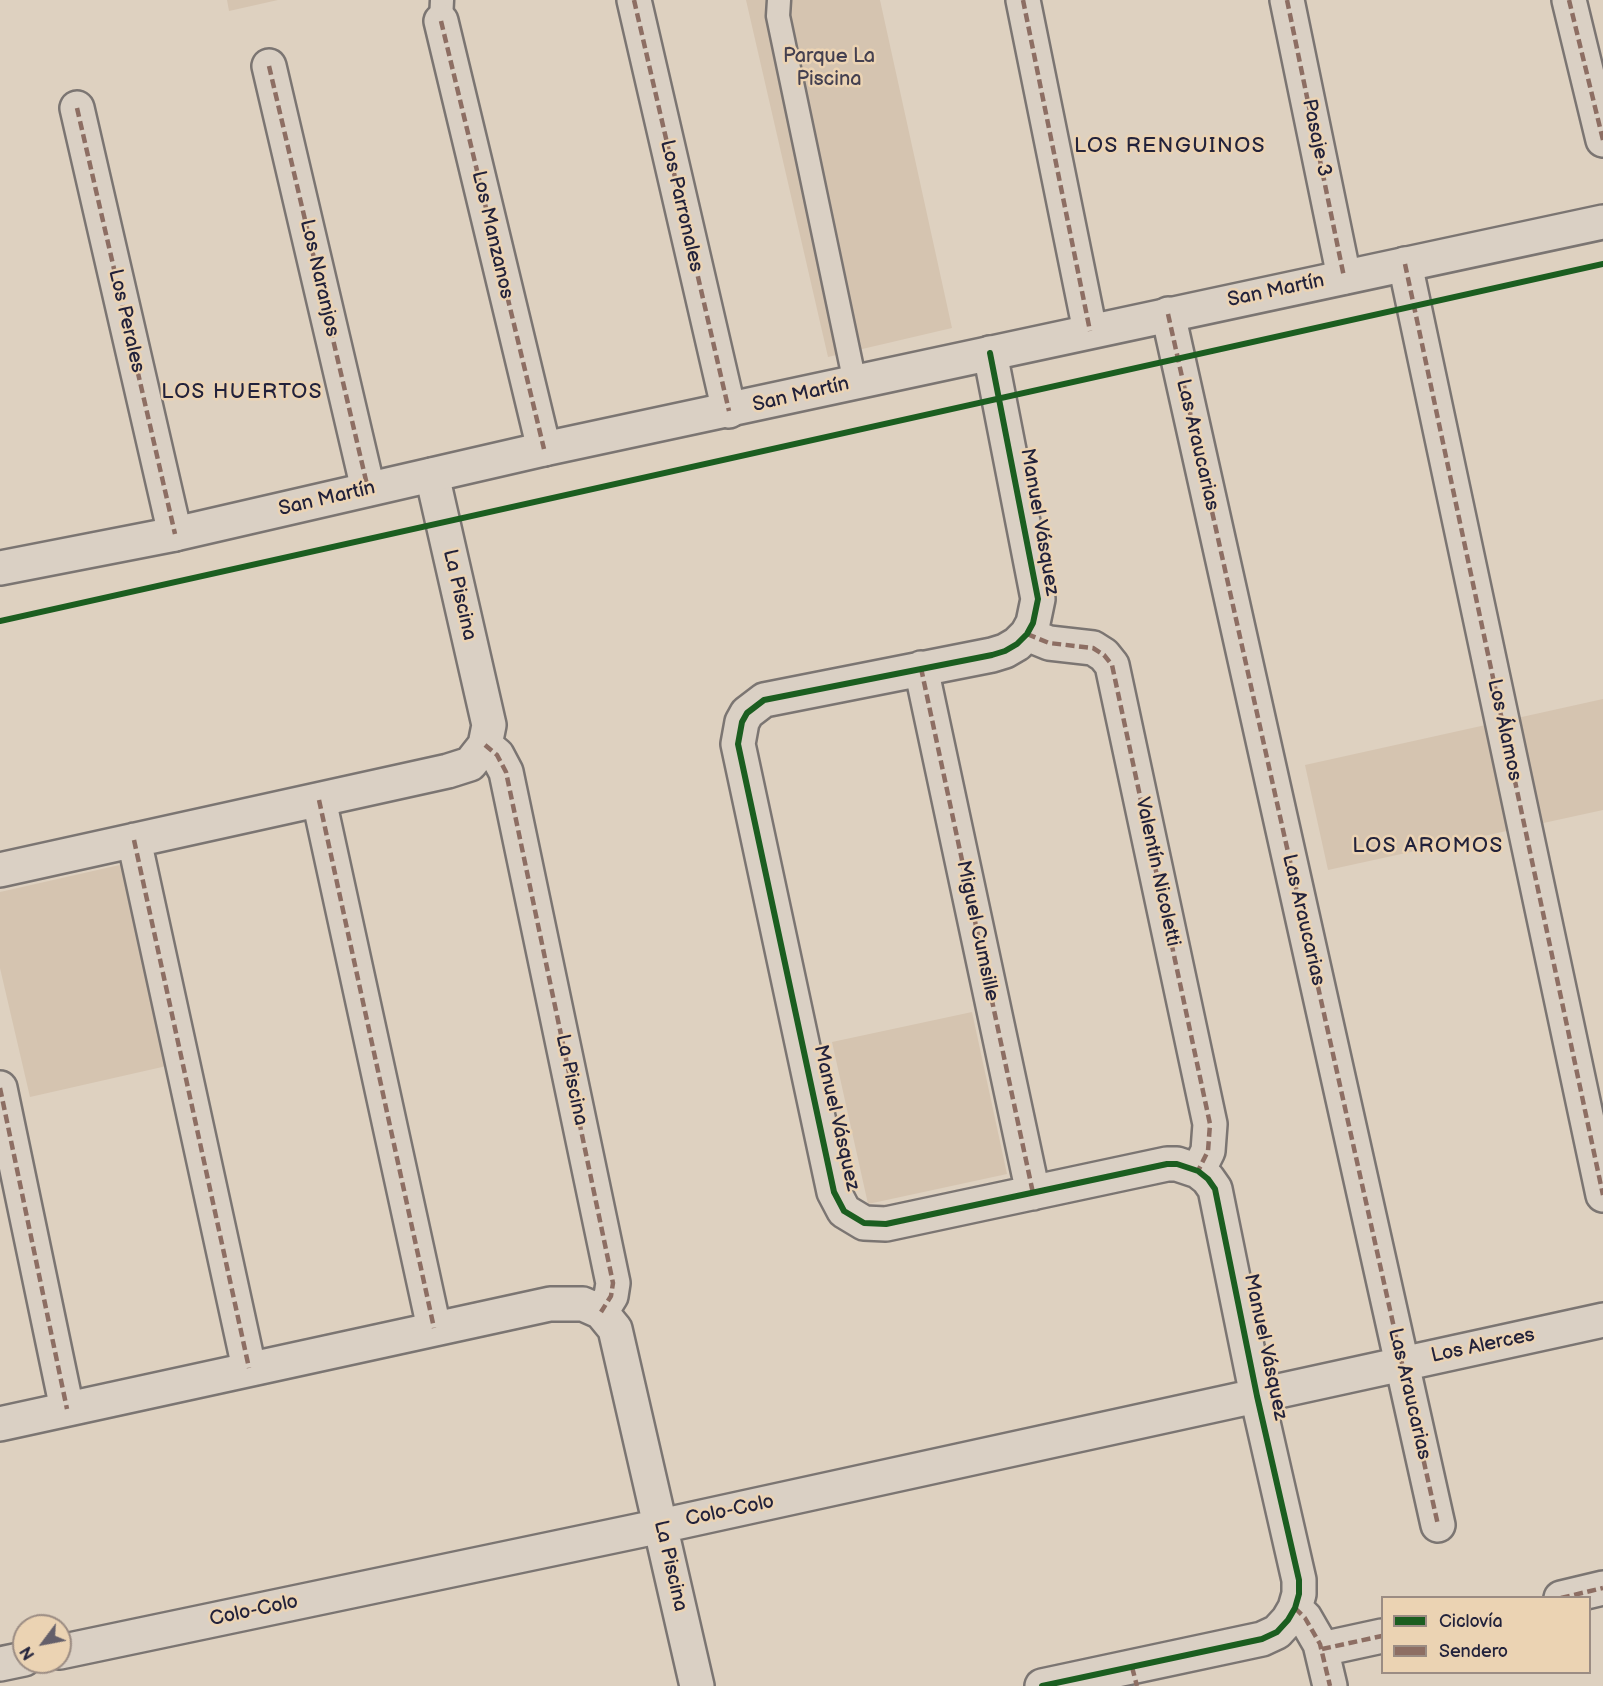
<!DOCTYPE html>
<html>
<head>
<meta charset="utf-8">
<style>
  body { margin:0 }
  #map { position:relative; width:1603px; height:1686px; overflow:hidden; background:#ded1c0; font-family:"Balsamiq Sans",sans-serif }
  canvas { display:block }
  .legend { position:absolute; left:1381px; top:1596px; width:210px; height:78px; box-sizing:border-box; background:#ebd3b3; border:2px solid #9b8c83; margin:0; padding:8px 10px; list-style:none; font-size:18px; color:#22223b }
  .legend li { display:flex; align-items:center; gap:12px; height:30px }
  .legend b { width:30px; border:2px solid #9b8c83 }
  .north { position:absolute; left:12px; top:1614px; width:60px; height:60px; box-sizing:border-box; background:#ebd3b3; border:2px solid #9b8c83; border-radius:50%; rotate:238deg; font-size:16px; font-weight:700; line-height:24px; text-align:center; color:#22223b }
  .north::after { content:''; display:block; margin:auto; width:21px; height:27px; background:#645f6a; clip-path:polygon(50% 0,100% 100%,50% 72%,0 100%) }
</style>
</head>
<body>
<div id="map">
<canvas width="1603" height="1686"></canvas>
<ul class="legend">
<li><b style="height:8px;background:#1b5e20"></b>Ciclovía</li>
<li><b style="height:8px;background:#8d6e63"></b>Sendero</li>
</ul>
<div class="north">N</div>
</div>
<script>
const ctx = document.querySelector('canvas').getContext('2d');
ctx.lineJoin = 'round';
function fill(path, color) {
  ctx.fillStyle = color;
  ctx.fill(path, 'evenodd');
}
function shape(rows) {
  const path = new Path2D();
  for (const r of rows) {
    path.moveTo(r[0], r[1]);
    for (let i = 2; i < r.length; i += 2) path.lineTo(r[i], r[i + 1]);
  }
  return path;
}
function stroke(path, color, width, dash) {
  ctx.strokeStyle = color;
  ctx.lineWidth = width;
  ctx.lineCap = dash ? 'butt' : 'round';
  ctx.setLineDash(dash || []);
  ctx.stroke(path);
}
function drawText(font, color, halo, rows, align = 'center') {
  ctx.font = font + ' "Balsamiq Sans",sans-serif';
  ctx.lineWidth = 5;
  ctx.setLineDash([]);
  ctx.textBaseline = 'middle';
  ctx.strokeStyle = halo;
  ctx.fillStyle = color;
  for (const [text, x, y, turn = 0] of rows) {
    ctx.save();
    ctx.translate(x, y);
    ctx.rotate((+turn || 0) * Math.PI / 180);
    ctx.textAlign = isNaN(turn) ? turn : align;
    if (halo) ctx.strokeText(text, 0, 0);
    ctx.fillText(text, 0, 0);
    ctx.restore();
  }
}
fill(shape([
  [227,0,278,0,229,11],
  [746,0,880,0,952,328,828,357],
  [1603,699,1603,810,1328,870,1305,765],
  [124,864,171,1065,30,1097,0,968,0,892],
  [972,1012,1007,1174,868,1204,832,1042]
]), '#d5c4b0');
const lane = shape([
  [779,0,778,16,855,383],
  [441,21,442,0]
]);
const street = shape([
  [634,0,729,411],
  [1023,0,1090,331],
  [1287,0,1344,277],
  [1569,0,1603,140],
  [441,21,544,449],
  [269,66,368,489],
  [77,108,175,534],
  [1405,264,1603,1195],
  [1168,314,1438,1525],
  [990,353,1038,599,1033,623,1027,634,1017,644,1005,651,992,655,764,700,747,713,742,722,738,744,834,1192,844,1211,864,1223,886,1224,1167,1164,1177,1164,1198,1171,1208,1179,1215,1189,1257,1396,1299,1580,1299,1594,1295,1608,1288,1620,1277,1632,1262,1639,1042,1686],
  [1027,634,1049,643,1093,648,1104,655,1112,665,1210,1124,1208,1151,1198,1171],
  [921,668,1033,1193],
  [485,745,497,755,506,772,613,1283,611,1296,601,1312],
  [319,800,434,1328],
  [134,840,249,1368],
  [0,870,448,771,470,764,485,745,489,725,432,475],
  [0,1088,67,1409],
  [0,1424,550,1304,583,1304,601,1312,615,1329,697,1686],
  [1561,1598,1603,1588],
  [1295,1608,1305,1618,1320,1644,1330,1686],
  [1322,1649,1382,1636],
  [60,1652,661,1526,1603,1320],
  [0,1664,24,1659]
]);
const secondary = shape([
  [0,568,175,534,544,449,1603,222]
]);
stroke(lane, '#7b7572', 27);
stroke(street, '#7b7572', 38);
stroke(secondary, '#7b7572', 38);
stroke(lane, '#dad0c4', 22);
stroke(street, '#dad0c4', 33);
stroke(secondary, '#dad0c4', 33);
stroke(shape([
  [634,0,729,411],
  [1023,0,1090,331],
  [1287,0,1344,277],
  [1569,0,1603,140],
  [441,21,544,449],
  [269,66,368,489],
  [77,108,175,534],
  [1405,264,1603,1195],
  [1168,314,1438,1525],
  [1027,634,1049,643,1093,648,1104,655,1112,665,1210,1124,1208,1151,1198,1171],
  [921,668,1033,1193],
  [485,745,497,755,506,772,613,1283,611,1296,601,1312],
  [319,800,434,1328],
  [134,840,249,1368],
  [0,1088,67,1409],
  [1561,1598,1603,1588],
  [1295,1608,1305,1618,1320,1644,1330,1686],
  [1322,1649,1382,1636],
  [1132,1667,1137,1686]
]), '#8d6e63', 4.5, [9, 4.5]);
stroke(shape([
  [990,353,1038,599,1033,623,1027,634,1017,644,1005,651,992,655,764,700,747,713,742,722,738,744,834,1192,844,1211,864,1223,886,1224,1167,1164,1177,1164,1198,1171,1208,1179,1215,1189,1257,1396,1299,1580,1299,1594,1295,1608,1288,1620,1277,1632,1262,1639,1042,1686],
  [0,621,1603,264]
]), '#1b5e20', 6);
drawText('20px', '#444050', '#ebd3b3', [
  ["Parque La",829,57],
  ["Piscina",829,80]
]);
drawText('20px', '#22223b', '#ebd3b3', [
  ["Pasaje 3",1316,138,78],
  ["Los Parronales",681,206,77],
  ["Los Manzanos",492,235,77],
  ["Los Naranjos",319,278,77],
  ["San Martín",1276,291,-12],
  ["Los Perales",126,321,77],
  ["San Martín",801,395,-13],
  ["Las Araucarias",1197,445,77],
  ["San Martín",327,499,-13],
  ["Manuel Vásquez",1039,522,80],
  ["La Piscina",459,595,77],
  ["Los Álamos",1504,730,78],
  ["Valentín Nicoletti",1157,872,78],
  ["Las Araucarias",1303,920,77],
  ["Miguel Cumsille",977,931,78],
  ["La Piscina",571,1080,78],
  ["Manuel Vásquez",836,1118,77],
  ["Los Alerces",1483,1346,-12],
  ["Manuel Vásquez",1265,1347,78],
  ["Las Araucarias",1409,1394,77],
  ["Colo-Colo",730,1511,-12],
  ["La Piscina",670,1566,77],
  ["Colo-Colo",254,1611,-12]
]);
ctx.letterSpacing = '1.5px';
drawText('21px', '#22223b', '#ebd3b3', [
  ["LOS RENGUINOS",1170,147],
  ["LOS HUERTOS",242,393],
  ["LOS AROMOS",1428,847]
]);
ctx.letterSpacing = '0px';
</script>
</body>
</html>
